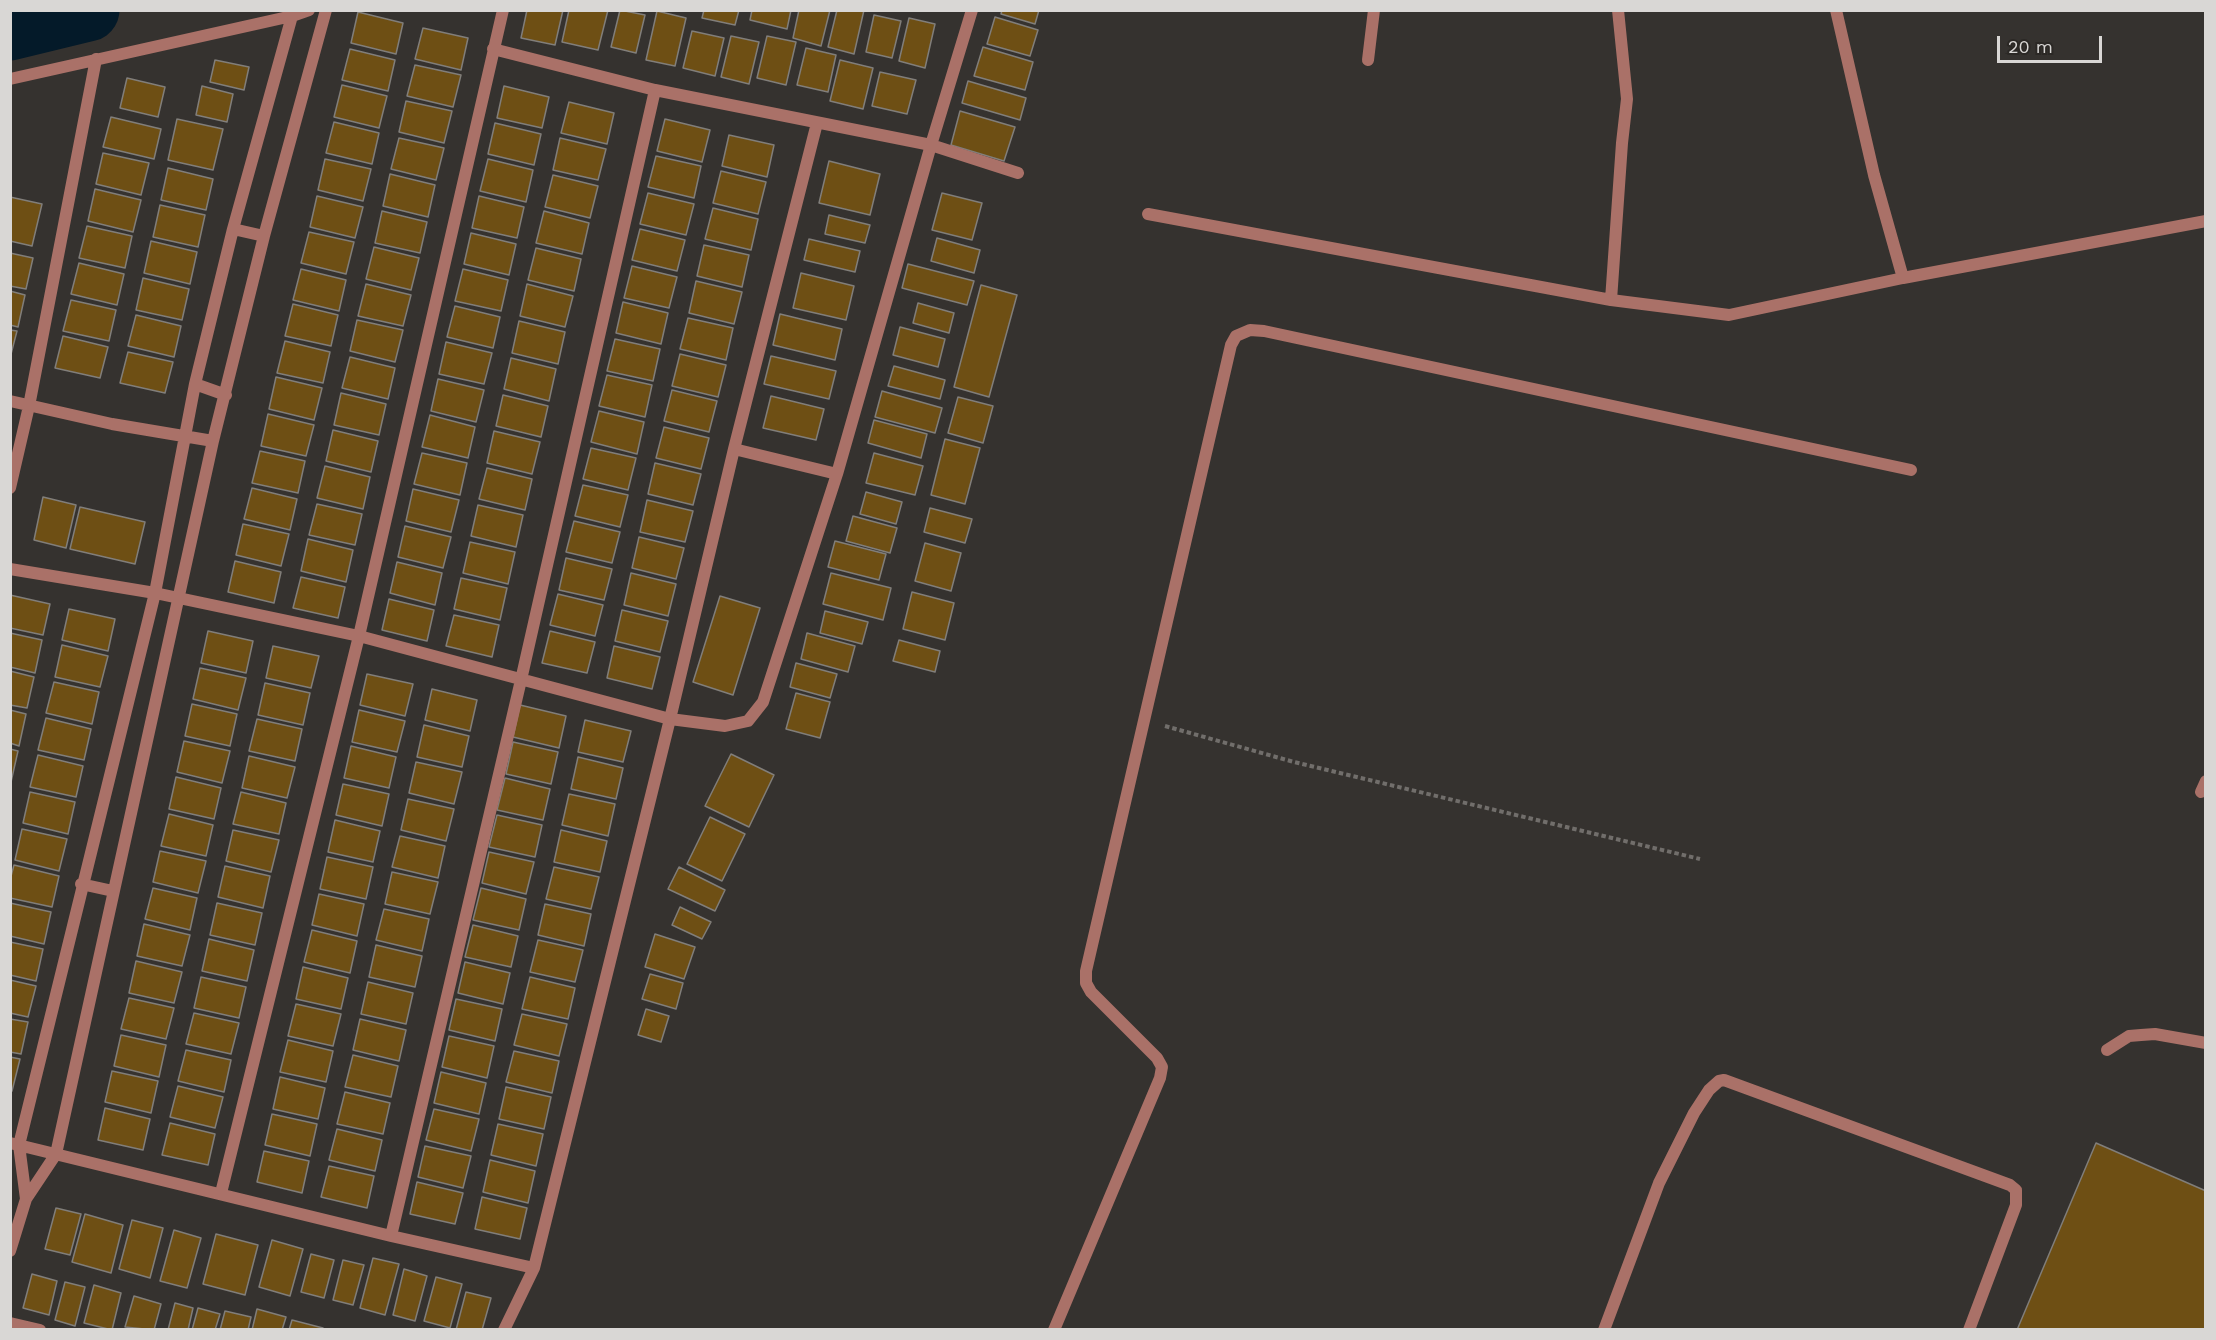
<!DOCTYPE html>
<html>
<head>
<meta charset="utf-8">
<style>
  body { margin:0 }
  #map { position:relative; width:2216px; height:1340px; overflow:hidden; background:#35322f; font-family:"Work Sans",sans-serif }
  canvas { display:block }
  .frame { position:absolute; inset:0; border:12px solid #d9d7d5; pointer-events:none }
  .scale { position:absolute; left:1997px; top:36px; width:105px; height:27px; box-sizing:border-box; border:3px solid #d9d7d5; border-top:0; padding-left:8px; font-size:18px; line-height:21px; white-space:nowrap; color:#d9d7d5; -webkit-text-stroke:4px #2b2825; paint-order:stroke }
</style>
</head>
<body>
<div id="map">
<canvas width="2216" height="1340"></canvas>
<div class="frame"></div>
<div class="scale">20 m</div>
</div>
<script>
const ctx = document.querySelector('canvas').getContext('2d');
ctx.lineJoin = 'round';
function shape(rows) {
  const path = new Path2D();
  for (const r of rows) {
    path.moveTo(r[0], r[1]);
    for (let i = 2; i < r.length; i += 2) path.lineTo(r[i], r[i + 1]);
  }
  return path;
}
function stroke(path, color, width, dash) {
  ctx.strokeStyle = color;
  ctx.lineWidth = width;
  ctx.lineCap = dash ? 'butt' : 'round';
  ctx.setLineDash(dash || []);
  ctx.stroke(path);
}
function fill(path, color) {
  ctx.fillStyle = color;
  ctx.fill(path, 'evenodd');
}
stroke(shape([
  [10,29,88,10]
]), '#041a29', 63);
const building = shape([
  [527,10,563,10,555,45,521,38,527,10],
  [569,10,608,10,598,50,562,42,569,10],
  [620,10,645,15,636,53,611,47,620,10],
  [704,10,739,10,735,25,702,18,704,10],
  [752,10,791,10,787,29,750,20,752,10],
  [799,10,830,10,821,46,793,38,799,10],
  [837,10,864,10,854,54,828,47,837,10],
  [1002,10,1039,10,1035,24,1001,14,1002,10],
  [657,11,686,18,675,66,646,60,657,11],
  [358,12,403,23,396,54,351,43,358,12],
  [874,15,901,21,892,58,866,52,874,15],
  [995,17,1038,30,1030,56,987,44,995,17],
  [909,18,935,24,925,68,899,61,909,18],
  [423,28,468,38,461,70,415,59,423,28],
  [692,31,724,38,715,76,683,68,692,31],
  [731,36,759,42,749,84,721,77,731,36],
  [767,36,796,42,786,85,757,78,767,36],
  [983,47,1033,62,1025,90,974,76,983,47],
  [806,48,836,55,828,92,797,85,806,48],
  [350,49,395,60,388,91,342,80,350,49],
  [215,60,249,67,244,90,210,82,215,60],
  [840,60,873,68,863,109,830,101,840,60],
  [415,65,461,75,453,107,407,96,415,65],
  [880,72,916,80,907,114,872,106,880,72],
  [127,78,165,87,158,117,120,108,127,78],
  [968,81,1026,98,1020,120,962,103,968,81],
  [342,85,387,96,379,128,334,117,342,85],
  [202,86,233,94,227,122,196,115,202,86],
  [504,86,549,97,542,128,497,118,504,86],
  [406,101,452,111,444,143,399,132,406,101],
  [569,102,614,113,607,144,561,133,569,102],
  [960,111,1015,127,1004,161,951,145,960,111],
  [111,117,161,129,154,159,103,147,111,117],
  [177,119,223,129,213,170,168,160,177,119],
  [665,119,710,130,702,162,657,151,665,119],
  [334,122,379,133,372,164,326,153,334,122],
  [495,123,541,134,534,165,488,154,495,123],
  [729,135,774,145,767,177,722,166,729,135],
  [399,138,444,148,436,180,391,169,399,138],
  [560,138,606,149,598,180,553,170,560,138],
  [103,153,149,163,141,195,96,184,103,153],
  [656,156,701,166,694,198,648,187,656,156],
  [325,159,371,169,363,201,318,190,325,159],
  [488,159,533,170,526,202,480,191,488,159],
  [829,161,880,174,870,215,819,203,829,161],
  [168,168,213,179,206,210,161,200,168,168],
  [721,171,766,182,758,214,713,203,721,171],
  [390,174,435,185,428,217,383,206,390,174],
  [553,175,598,186,590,218,545,207,553,175],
  [95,189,141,200,133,232,88,221,95,189],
  [648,193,694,204,686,235,640,224,648,193],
  [942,193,982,203,972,240,932,230,942,193],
  [317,196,363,207,355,238,310,227,317,196],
  [479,196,524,207,517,238,472,228,479,196],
  [10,197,42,204,32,246,10,241,10,197],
  [160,205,205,215,198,247,153,237,160,205],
  [713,208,758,219,751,250,705,239,713,208],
  [382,211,427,222,420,253,375,243,382,211],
  [544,211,589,223,582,254,536,243,544,211],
  [829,215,870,225,865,243,825,234,829,215],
  [87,226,132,236,125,268,79,258,87,226],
  [640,229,685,240,677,271,632,260,640,229],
  [309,232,354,242,346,274,301,263,309,232],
  [471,233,516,244,509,275,464,264,471,233],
  [937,238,980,250,974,273,931,261,937,238],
  [809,239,860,251,855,272,804,260,809,239],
  [151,241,197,252,190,284,144,273,151,241],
  [704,245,749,255,742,287,697,276,704,245],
  [374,247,419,258,411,290,366,279,374,247],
  [536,248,581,259,574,291,528,280,536,248],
  [10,253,33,258,26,289,10,286,10,253],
  [79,263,124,274,117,305,71,294,79,263],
  [908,264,974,281,967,305,902,288,908,264],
  [632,266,677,277,669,308,624,298,632,266],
  [301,269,346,280,339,311,293,300,301,269],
  [463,269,508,280,501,311,455,301,463,269],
  [801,273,854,286,846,320,793,308,801,273],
  [143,278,189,289,182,320,136,310,143,278],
  [696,281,742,292,734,324,689,313,696,281],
  [366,284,411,295,403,326,358,316,366,284],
  [527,284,573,296,565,327,520,316,527,284],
  [981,285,1017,295,989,397,954,387,981,285],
  [10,291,25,295,18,327,10,325,10,291],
  [71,300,116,310,109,341,63,331,71,300],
  [623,302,668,313,661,344,616,333,623,302],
  [918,303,954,313,949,333,913,323,918,303],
  [293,304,338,315,331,346,285,336,293,304],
  [455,306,500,317,493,348,447,337,455,306],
  [780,314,842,329,835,360,773,345,780,314],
  [136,315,181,326,174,357,128,346,136,315],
  [688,318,733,328,726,360,680,349,688,318],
  [357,320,403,330,395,362,350,351,357,320],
  [519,321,565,332,558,364,512,353,519,321],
  [900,327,945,339,938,367,893,355,900,327],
  [10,330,17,331,10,358,10,330],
  [63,336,108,347,100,378,55,368,63,336],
  [615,339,660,349,653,381,607,371,615,339],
  [285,341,330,352,323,383,277,373,285,341],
  [446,342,492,353,484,384,439,374,446,342],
  [128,352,173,362,165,393,120,383,128,352],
  [680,354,726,365,718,397,672,386,680,354],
  [771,356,836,371,829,399,764,384,771,356],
  [350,357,395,368,388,399,342,388,350,357],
  [511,358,556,369,549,401,504,389,511,358],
  [894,366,945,380,940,399,888,386,894,366],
  [607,375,652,385,645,417,599,406,607,375],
  [276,377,322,388,314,420,269,409,276,377],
  [438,379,484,390,476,422,431,411,438,379],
  [672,390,717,401,709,432,664,421,672,390],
  [882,391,942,408,935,433,875,417,882,391],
  [341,393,386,404,379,435,334,425,341,393],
  [503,395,548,406,541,437,496,426,503,395],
  [771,396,824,409,816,440,763,428,771,396],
  [958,397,993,406,983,443,948,433,958,397],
  [599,411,644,422,637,454,591,442,599,411],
  [268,414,314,425,306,456,261,446,268,414],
  [430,415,475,427,468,458,422,447,430,415],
  [874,420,927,434,921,458,868,443,874,420],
  [664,427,709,438,701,469,656,458,664,427],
  [333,430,378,441,371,472,326,461,333,430],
  [494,431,540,442,532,474,487,463,494,431],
  [945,439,980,448,965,504,931,495,945,439],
  [591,448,636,458,628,490,583,479,591,448],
  [260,451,305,461,298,493,252,483,260,451],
  [422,453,467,463,460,495,414,484,422,453],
  [874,453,923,466,915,495,866,483,874,453],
  [655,463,701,474,693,505,648,494,655,463],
  [325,466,370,477,363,509,317,498,325,466],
  [487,468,532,479,525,510,479,499,487,468],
  [583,485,628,495,620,527,575,516,583,485],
  [252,488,297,499,290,530,244,519,252,488],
  [413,489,459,500,451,532,406,521,413,489],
  [866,492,902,502,896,524,860,514,866,492],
  [43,497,76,505,66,548,34,540,43,497],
  [647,500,693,511,685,542,640,532,647,500],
  [317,504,362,514,355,545,309,535,317,504],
  [478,505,523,515,516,547,471,536,478,505],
  [80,507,145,522,135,564,70,549,80,507],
  [930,508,972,519,965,543,924,532,930,508],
  [853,516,897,528,890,553,846,541,853,516],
  [574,521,620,532,612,563,566,552,574,521],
  [243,524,289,534,281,566,236,555,243,524],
  [405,526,451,537,443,568,398,557,405,526],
  [639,537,684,548,676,579,632,568,639,537],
  [308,539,353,550,346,582,301,571,308,539],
  [835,541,886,554,879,580,828,567,835,541],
  [470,542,515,552,508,584,463,573,470,542],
  [925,543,961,553,951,591,915,581,925,543],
  [566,558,612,569,604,600,559,590,566,558],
  [235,561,281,572,274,603,228,592,235,561],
  [397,562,442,573,435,605,390,593,397,562],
  [631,573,676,584,668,616,624,605,631,573],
  [831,573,891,588,883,620,823,604,831,573],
  [301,577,345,587,338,618,293,608,301,577],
  [461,578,507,588,500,620,454,609,461,578],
  [912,592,954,603,945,640,903,629,912,592],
  [558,594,603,605,595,636,550,625,558,594],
  [10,595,50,604,43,635,10,628,10,595],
  [720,596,760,608,733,695,693,682,720,596],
  [389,599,434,610,427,641,382,630,389,599],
  [69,609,115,619,108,651,62,640,69,609],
  [622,610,668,621,660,652,615,641,622,610],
  [825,611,868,622,862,644,820,633,825,611],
  [454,615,499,625,492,657,446,646,454,615],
  [208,631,253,641,246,673,201,663,208,631],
  [550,631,595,642,587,673,542,663,550,631],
  [10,633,42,640,35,673,10,667,10,633],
  [807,633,855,646,848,672,801,659,807,633],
  [899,640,940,651,935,672,893,661,899,640],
  [62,645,108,656,100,687,55,677,62,645],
  [273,646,319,656,311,688,266,678,273,646],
  [614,646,660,657,652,689,607,678,614,646],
  [796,663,837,674,830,698,790,687,796,663],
  [200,668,246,678,238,710,193,699,200,668],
  [10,671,34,677,27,708,10,705,10,671],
  [367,674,413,684,405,716,360,705,367,674],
  [54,682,99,692,92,724,46,713,54,682],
  [265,683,310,693,303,725,258,715,265,683],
  [432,689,477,700,470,731,425,720,432,689],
  [796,693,830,702,820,738,786,729,796,693],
  [192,704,237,714,230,746,185,736,192,704],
  [520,705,566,716,559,748,513,737,520,705],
  [10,710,26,714,19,746,10,743,10,710],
  [359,710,405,721,397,752,352,742,359,710],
  [46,718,91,729,84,760,38,750,46,718],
  [257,719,302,729,295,761,249,751,257,719],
  [585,720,631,731,623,762,578,752,585,720],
  [424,725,469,736,462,767,417,757,424,725],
  [184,741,230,751,222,783,177,772,184,741],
  [513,742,558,752,551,784,506,774,513,742],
  [351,746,396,757,389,788,344,778,351,746],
  [10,749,18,751,11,782,10,782,10,749],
  [731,754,774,775,749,827,705,806,731,754],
  [38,755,83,766,76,797,30,787,38,755],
  [249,756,295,767,287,798,242,788,249,756],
  [578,757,623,768,616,799,571,789,578,757],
  [416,762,462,772,454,804,409,793,416,762],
  [176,777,221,788,214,819,169,809,176,777],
  [505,778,550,789,543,820,497,810,505,778],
  [343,784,389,794,382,826,336,815,343,784],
  [30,792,75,802,68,834,23,823,30,792],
  [241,792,286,803,279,834,233,824,241,792],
  [569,794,615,804,608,836,562,825,569,794],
  [408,799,454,809,446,841,401,830,408,799],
  [169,814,213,825,206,856,161,846,169,814],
  [497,815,542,825,535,857,489,847,497,815],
  [710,817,745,834,722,881,687,864,710,817],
  [335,820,380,831,373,862,328,852,335,820],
  [22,829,67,839,59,871,15,860,22,829],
  [233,830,279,840,271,872,226,861,233,830],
  [561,830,607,841,600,872,554,862,561,830],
  [400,836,445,846,438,878,392,867,400,836],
  [160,851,206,861,198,893,153,882,160,851],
  [489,852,534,862,526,894,482,883,489,852],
  [327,857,373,867,366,899,320,889,327,857],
  [14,865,59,876,52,907,10,898,10,880,14,865],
  [225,866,270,876,263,908,218,897,225,866],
  [554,867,599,877,591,909,546,899,554,867],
  [679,867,725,890,715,911,668,889,679,867],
  [392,872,438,882,430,914,385,904,392,872],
  [153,888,197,898,190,930,145,919,153,888],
  [481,888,526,899,519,930,473,920,481,888],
  [319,894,364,904,357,936,312,925,319,894],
  [10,903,51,912,44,944,10,936,10,903],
  [217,903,262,913,255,945,210,935,217,903],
  [545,904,591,914,584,946,538,935,545,904],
  [680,907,711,922,702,939,672,925,680,907],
  [384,909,429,919,422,951,376,940,384,909],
  [144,924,190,935,182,966,137,956,144,924],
  [473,925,518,936,511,967,465,957,473,925],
  [312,930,357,941,350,973,304,962,312,930],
  [655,934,695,947,684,979,645,967,655,934],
  [209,939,254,950,247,981,202,971,209,939],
  [538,940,583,950,575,982,530,972,538,940],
  [10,942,43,949,36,981,10,975,10,942],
  [376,945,422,956,415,987,369,977,376,945],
  [136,961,182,972,174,1003,129,993,136,961],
  [465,962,510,973,503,1004,458,993,465,962],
  [303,967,348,978,341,1009,296,999,303,967],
  [650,974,683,983,676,1009,642,999,650,974],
  [201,977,246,987,239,1018,194,1008,201,977],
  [530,977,575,988,568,1019,522,1009,530,977],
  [10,980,36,986,28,1017,10,1013,10,980],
  [368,982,413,993,406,1024,361,1014,368,982],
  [129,998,174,1008,166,1039,121,1029,129,998],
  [456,999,502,1009,495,1041,449,1030,456,999],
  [296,1004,341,1014,333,1046,288,1036,296,1004],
  [646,1009,669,1016,661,1042,638,1035,646,1009],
  [194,1013,239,1023,231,1054,186,1044,194,1013],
  [522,1014,567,1024,559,1056,514,1045,522,1014],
  [10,1019,28,1022,21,1054,10,1052,10,1019],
  [360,1019,406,1030,399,1061,353,1050,360,1019],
  [121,1035,166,1045,159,1077,114,1066,121,1035],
  [449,1036,494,1046,487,1078,442,1067,449,1036],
  [288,1040,333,1051,326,1082,280,1072,288,1040],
  [186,1050,231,1060,224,1092,178,1081,186,1050],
  [514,1051,559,1061,552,1093,506,1082,514,1051],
  [353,1055,398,1066,391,1097,345,1087,353,1055],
  [10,1057,20,1059,12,1091,10,1090,10,1057],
  [112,1071,158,1081,151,1113,105,1102,112,1071],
  [441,1072,486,1083,479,1114,434,1103,441,1072],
  [280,1077,325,1088,318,1119,273,1109,280,1077],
  [178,1086,223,1097,215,1128,170,1117,178,1086],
  [506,1087,551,1097,544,1129,499,1119,506,1087],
  [345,1092,390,1103,383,1134,337,1124,345,1092],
  [105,1108,150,1119,143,1150,98,1140,105,1108],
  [434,1109,479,1119,471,1151,426,1140,434,1109],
  [272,1114,317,1124,310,1156,265,1145,272,1114],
  [170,1123,215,1134,208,1165,162,1155,170,1123],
  [498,1124,543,1134,536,1166,491,1155,498,1124],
  [337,1129,382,1140,375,1171,329,1160,337,1129],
  [2096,1143,2206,1191,2206,1330,2017,1330,2096,1143],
  [425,1146,471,1156,463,1188,418,1177,425,1146],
  [264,1151,309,1161,302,1193,257,1182,264,1151],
  [490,1160,535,1171,528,1203,483,1192,490,1160],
  [329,1166,374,1176,367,1208,321,1197,329,1166],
  [417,1182,463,1193,455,1224,410,1214,417,1182],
  [482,1197,527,1208,520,1239,475,1229,482,1197],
  [56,1208,81,1214,70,1255,45,1249,56,1208],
  [85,1214,123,1225,111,1273,72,1262,85,1214],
  [132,1220,163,1228,150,1278,119,1269,132,1220],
  [174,1230,201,1238,187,1288,160,1281,174,1230],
  [216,1234,258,1245,245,1295,203,1284,216,1234],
  [272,1240,303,1249,290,1296,259,1287,272,1240],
  [311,1254,334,1260,324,1298,301,1292,311,1254],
  [373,1258,399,1264,385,1315,360,1308,373,1258],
  [343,1260,364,1265,353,1305,333,1300,343,1260],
  [404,1269,427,1276,415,1321,393,1315,404,1269],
  [32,1274,57,1281,49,1315,23,1308,32,1274],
  [436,1277,462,1284,450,1328,424,1321,436,1277],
  [65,1282,85,1287,75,1326,55,1320,65,1282],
  [94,1285,121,1293,112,1330,84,1323,94,1285],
  [466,1292,491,1298,482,1330,456,1330,466,1292],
  [134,1296,161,1304,154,1330,125,1327,134,1296],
  [175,1303,193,1308,188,1330,168,1330,175,1303],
  [198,1308,220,1314,215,1330,192,1330,198,1308],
  [257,1309,286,1317,282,1330,252,1330,257,1309],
  [225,1311,251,1317,248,1330,220,1330,225,1311],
  [292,1320,323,1328,323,1330,289,1330,292,1320]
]);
fill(building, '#6e4f14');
stroke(building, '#817e7a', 1.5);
stroke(shape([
  [1165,726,1294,762,1700,859]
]), '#716e6b', 4, [4.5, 3]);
stroke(shape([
  [1836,10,1874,175,1903,278],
  [1368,60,1374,10],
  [1148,214,1611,300,1729,315,1903,278,2206,221],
  [1611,300,1622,143,1627,99,1618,10],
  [2201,792,2206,781],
  [2107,1050,2129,1036,2141,1035,2155,1034,2206,1043],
  [1054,1330,1160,1078,1162,1067,1157,1058,1091,992,1086,983,1086,971,1231,345,1236,336,1250,330,1264,331,1911,470],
  [1604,1330,1659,1183,1694,1113,1709,1090,1719,1081,1724,1080,2010,1185,2016,1190,2016,1205,1969,1330]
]), '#aa7168', 12);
stroke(shape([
  [493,49,655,90,931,145,1018,173],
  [10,79,292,16,309,10],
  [233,229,264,236],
  [195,384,226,395],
  [10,401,112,424,213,441],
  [734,449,837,474],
  [10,488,29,406,96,59],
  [10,569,155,593,359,636,670,719,725,726,748,721,763,702,837,474,931,145,972,10],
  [81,884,113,891],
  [10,1143,391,1236,534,1268],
  [221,1193,359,636,503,10],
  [26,1199,19,1145,155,593,195,384,233,229,292,16],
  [391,1236,521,680,655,90],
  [10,1251,26,1199,56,1154,213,441,264,236,326,10],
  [10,1323,40,1330],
  [504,1330,534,1268,670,719,734,449,817,123]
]), '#aa7168', 12);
</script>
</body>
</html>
